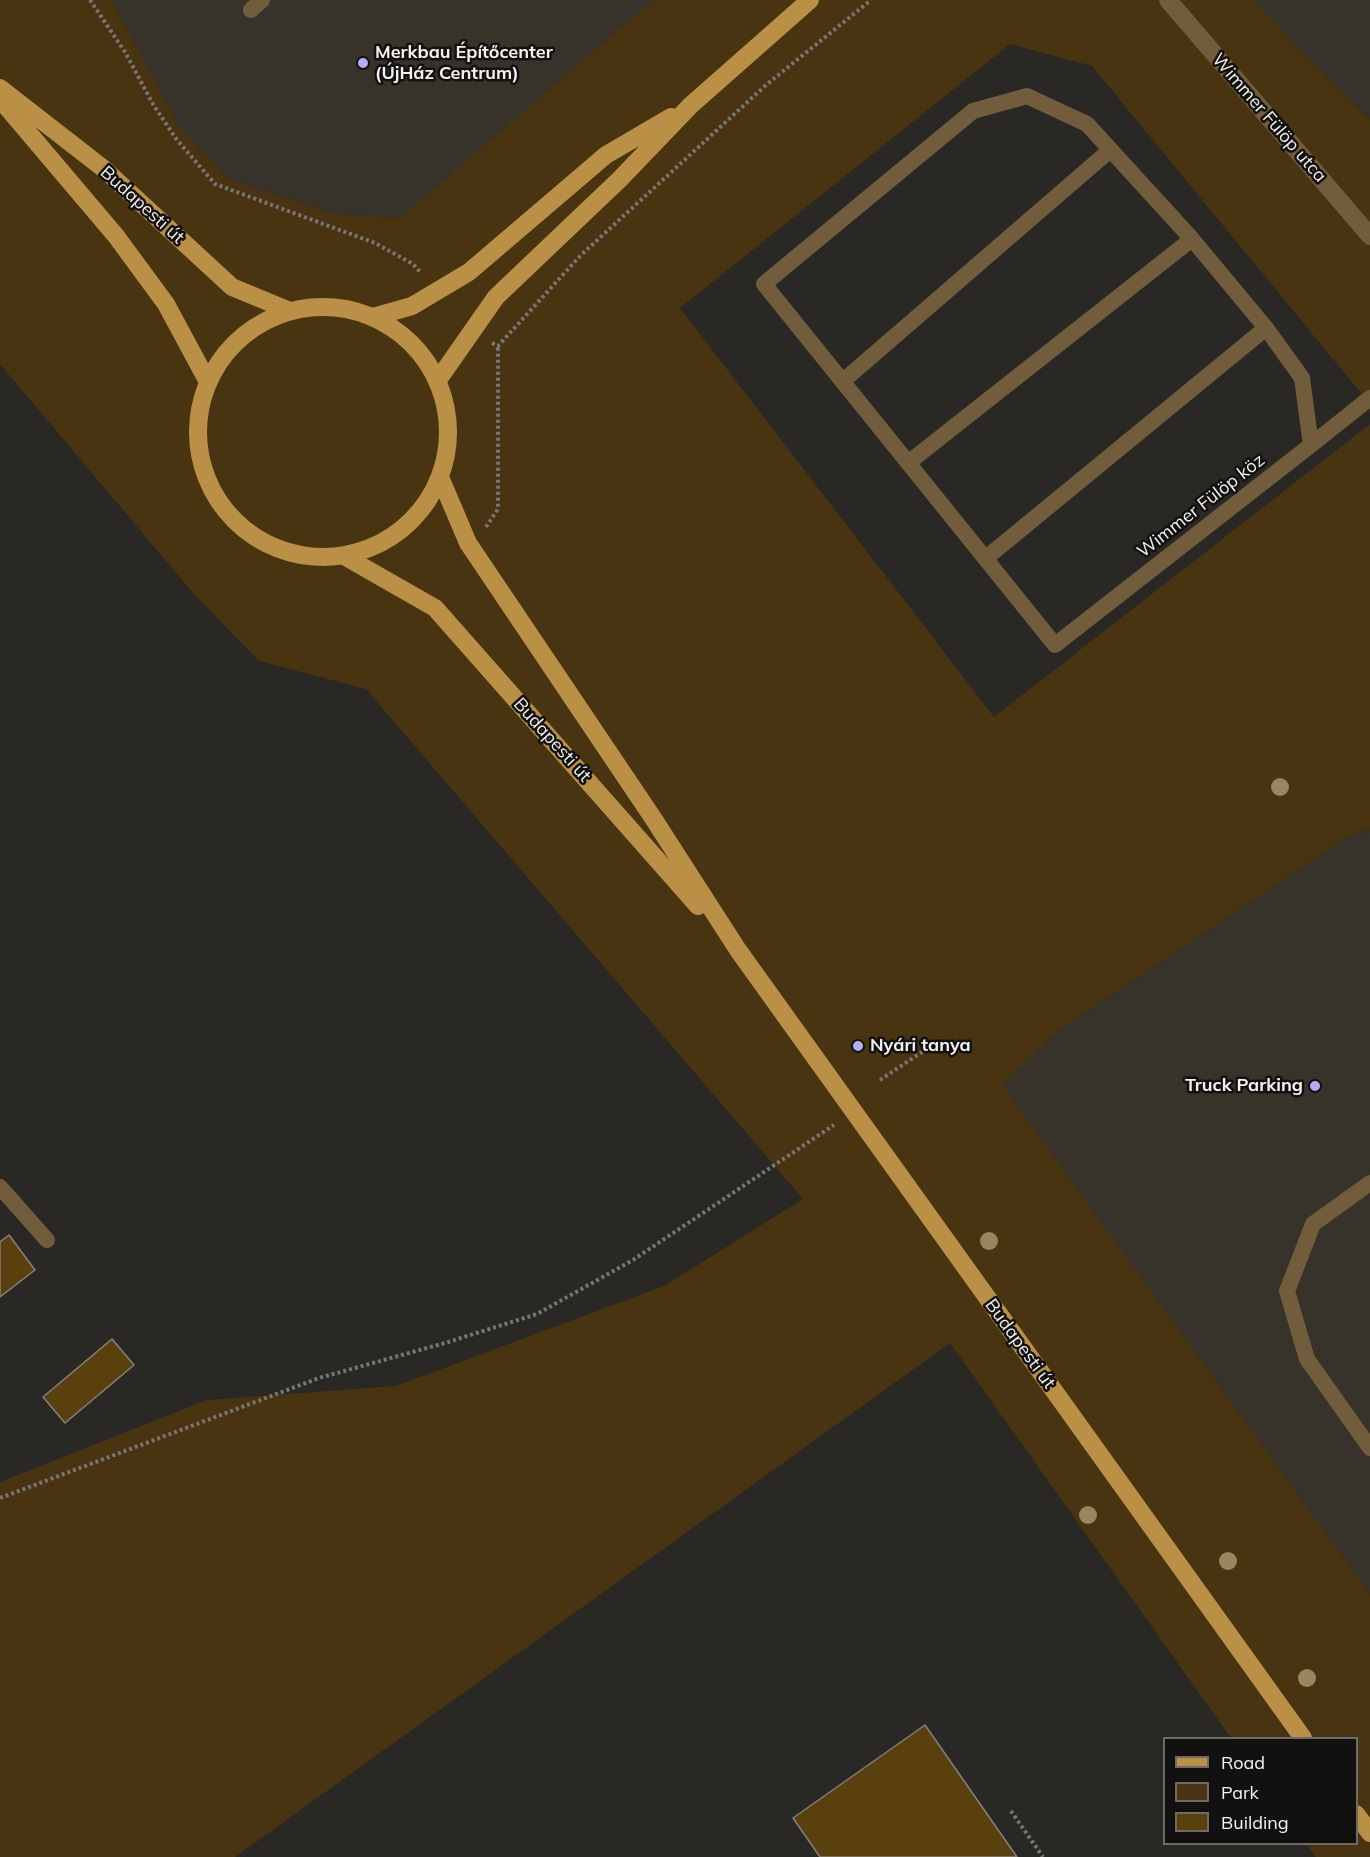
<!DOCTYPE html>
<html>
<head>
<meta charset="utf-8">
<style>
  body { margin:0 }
  #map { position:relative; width:1370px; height:1857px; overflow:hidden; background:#2a2825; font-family:Mulish,sans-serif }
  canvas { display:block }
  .legend { position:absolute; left:1163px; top:1737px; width:195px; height:108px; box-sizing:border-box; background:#121110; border:2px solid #6c6b6a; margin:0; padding:8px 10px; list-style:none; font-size:18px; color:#f3f2f0 }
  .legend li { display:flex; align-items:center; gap:12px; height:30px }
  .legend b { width:30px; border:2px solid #6c6b6a }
</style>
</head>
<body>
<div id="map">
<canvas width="1370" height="1857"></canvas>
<ul class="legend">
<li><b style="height:8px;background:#ba8f46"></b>Road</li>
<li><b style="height:16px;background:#483411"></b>Park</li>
<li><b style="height:16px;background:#5a400c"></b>Building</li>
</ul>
</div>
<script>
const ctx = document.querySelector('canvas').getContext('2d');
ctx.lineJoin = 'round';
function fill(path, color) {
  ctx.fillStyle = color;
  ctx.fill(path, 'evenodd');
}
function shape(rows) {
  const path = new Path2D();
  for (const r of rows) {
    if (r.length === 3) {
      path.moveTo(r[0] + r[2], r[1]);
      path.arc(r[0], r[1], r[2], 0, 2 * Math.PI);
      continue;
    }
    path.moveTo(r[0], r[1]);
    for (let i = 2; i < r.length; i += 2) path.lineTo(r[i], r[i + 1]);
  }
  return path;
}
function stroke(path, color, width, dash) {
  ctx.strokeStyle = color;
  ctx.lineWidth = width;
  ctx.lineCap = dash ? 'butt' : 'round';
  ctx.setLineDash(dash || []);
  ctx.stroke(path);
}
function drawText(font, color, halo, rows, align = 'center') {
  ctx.font = font + ' Mulish,sans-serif';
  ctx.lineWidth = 5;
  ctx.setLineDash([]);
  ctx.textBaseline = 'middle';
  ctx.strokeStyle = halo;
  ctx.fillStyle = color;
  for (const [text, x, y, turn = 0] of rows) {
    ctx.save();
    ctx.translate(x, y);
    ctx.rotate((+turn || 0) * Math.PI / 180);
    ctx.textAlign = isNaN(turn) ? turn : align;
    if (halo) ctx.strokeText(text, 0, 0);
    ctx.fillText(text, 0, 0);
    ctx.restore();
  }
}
fill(shape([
  [112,0,653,0,401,218,334,214,230,180,178,125],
  [1253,0,1370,0,1370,120],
  [1370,829,1370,1594,1001,1085,1056,1032,1346,838]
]), '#37322a');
fill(shape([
  [0,0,112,0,178,125,230,180,334,214,400,218,653,0,1253,0,1370,120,1370,404,1092,66,1010,44,680,308,994,717,1370,424,1370,829,1346,838,1056,1032,1002,1085,1370,1594,1370,1857,1316,1857,1306,1844,1356,1844,1356,1738,1231,1738,950,1343,235,1857,0,1857,0,1482,207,1400,396,1386,664,1286,803,1199,366,689,259,661,193,593,0,364]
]), '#483411');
const building = shape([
  [9,1235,35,1270,0,1297,0,1242,9,1235],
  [112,1339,134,1365,65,1423,43,1397,112,1339],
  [925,1725,1017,1857,820,1857,793,1818,925,1725]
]);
fill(building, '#5a400c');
stroke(building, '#84827e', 1.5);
stroke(shape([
  [90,0,125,52,154,106,177,140,215,184,375,243,413,264,421,273],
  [492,343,498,346,580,256,766,85,871,0],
  [486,527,498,509,498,346],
  [880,1080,928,1048],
  [0,1498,319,1378,445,1343,537,1314,633,1260,834,1125],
  [1011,1811,1043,1857]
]), '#777673', 4, [3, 3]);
stroke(shape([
  [251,10,262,0],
  [843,381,1109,151],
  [1311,445,1302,378,1266,328,1192,239,1087,124,1027,96,973,111,764,284,1055,645,1311,445,1370,398],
  [908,463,1192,239],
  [986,558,1266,328],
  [1370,1183,1313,1224,1287,1291,1307,1359,1370,1448],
  [0,1187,47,1240]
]), '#715d3b', 16);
stroke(shape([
  [1168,0,1370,236]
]), '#715d3b', 18);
stroke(shape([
  [0,88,104,169,232,287,290,311],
  [0,99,116,236,166,304,208,382],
  [323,432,125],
  [373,317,412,306,469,272,606,155,671,117],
  [438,380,496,297,620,179,691,105,810,0],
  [440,477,468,543,653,818,738,950,1303,1738],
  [344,556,435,608,698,906],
  [1356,1814,1370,1833]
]), '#ba8f46', 18);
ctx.fillStyle = '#9b8460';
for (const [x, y] of [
  [1280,787],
  [989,1241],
  [1088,1515],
  [1228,1561],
  [1307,1678]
]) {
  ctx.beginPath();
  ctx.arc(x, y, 9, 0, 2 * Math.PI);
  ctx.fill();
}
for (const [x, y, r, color] of [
  [363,63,6,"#b5acf8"],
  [858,1046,6,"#b5acf8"],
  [1315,1086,6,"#b5acf8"]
]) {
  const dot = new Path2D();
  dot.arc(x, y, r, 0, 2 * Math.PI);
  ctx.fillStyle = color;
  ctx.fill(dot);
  stroke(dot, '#121110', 2);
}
drawText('bold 18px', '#f3f2f0', '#121110', [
  ["Merkbau Építőcenter",375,53],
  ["(ÚjHáz Centrum)",375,74],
  ["Nyári tanya",870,1046],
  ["Truck Parking",1303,1086,"right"]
], 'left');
drawText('18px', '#f3f2f0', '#121110', [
  ["Wimmer Fülöp utca",1269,118,49],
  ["Budapesti út",142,205,42],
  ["Wimmer Fülöp köz",1201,506,-38],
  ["Budapesti út",552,740,48],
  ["Budapesti út",1020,1344,54]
]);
</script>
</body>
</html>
